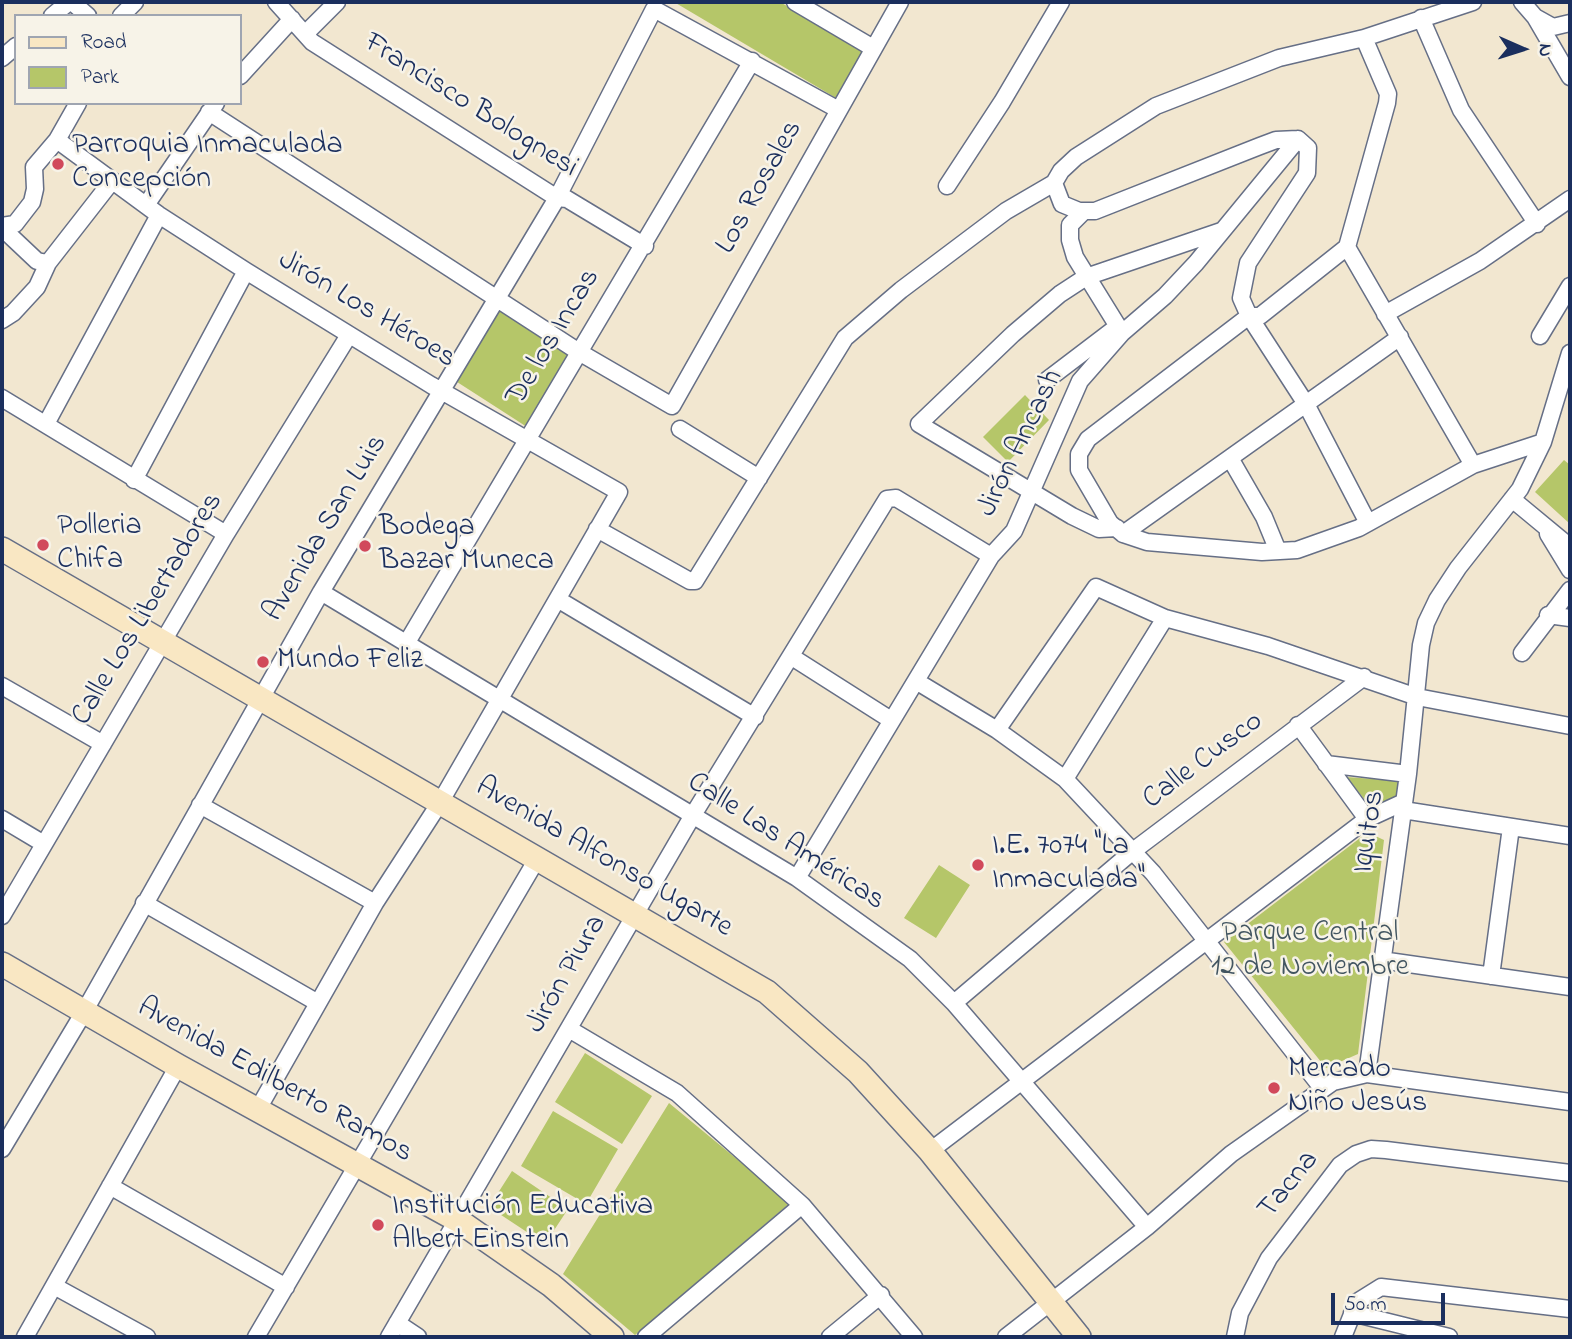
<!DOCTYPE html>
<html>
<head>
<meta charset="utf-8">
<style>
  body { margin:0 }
  #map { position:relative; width:1572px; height:1339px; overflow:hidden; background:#f2e7d0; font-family:"Indie Flower",sans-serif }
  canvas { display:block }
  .frame { position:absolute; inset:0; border:4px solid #1b2f5e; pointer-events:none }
  .legend { position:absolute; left:14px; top:14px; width:228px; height:91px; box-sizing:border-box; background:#f7f3e8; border:2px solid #9fa5b1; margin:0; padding:9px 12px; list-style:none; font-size:21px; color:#1b2f5e }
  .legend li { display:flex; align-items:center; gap:14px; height:35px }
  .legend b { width:35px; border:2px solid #9fa5b1 }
  .north { position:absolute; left:1488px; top:14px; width:70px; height:70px; -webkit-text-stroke:5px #f7f3e8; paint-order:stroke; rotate:93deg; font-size:19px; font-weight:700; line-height:28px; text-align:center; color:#1b2f5e }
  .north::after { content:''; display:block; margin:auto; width:24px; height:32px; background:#1b2f5e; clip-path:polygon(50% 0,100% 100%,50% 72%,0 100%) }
  .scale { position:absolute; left:1331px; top:1293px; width:114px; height:32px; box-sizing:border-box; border:4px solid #1b2f5e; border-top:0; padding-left:9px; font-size:21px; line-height:24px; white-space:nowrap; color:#1b2f5e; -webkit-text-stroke:5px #f7f3e8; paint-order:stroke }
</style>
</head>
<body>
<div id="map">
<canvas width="1572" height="1339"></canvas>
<div class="frame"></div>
<ul class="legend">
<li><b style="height:9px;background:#f9e7c3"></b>Road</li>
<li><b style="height:19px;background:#b5c669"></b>Park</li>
</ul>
<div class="north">N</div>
<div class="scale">50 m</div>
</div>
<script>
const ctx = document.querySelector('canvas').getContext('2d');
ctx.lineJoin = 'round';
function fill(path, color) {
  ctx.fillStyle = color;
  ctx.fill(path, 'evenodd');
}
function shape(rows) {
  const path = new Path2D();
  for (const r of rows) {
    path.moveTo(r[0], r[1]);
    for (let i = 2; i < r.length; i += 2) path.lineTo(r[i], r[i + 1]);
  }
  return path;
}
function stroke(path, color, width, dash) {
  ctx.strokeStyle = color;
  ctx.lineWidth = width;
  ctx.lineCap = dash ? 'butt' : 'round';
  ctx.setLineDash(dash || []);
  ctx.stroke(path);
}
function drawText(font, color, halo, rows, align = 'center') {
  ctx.font = font + ' "Indie Flower",sans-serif';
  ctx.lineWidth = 5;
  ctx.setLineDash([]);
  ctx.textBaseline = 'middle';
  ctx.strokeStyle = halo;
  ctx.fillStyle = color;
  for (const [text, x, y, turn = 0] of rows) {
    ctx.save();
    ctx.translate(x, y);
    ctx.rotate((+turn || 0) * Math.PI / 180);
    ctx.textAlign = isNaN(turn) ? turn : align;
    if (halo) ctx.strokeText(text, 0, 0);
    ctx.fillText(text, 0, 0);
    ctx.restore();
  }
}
fill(shape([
  [674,2,780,2,863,51,836,98],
  [498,303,575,346,527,427,454,380],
  [1025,395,1049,420,1008,462,983,437],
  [1564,460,1570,465,1570,524,1535,492],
  [1346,777,1401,781,1399,798,1371,807],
  [1371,834,1384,840,1358,1054,1326,1068,1224,942,1364,835],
  [939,865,970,885,936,938,904,918],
  [585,1053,652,1096,622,1144,555,1102],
  [669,1103,790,1203,635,1335,563,1274],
  [553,1111,618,1149,586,1204,521,1166],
  [512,1171,568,1209,545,1244,489,1207]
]), '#b5c669');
const street = shape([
  [72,2,88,16],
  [276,2,312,42,557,198,567,199,645,246],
  [795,2,873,48],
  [1522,2,1535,17,1553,27,1570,23],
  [52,16,69,2],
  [121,16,135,2],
  [1535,17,1570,77],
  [1421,18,1461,110,1537,224],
  [305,34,337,2],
  [1364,38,1473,2],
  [2,58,16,46],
  [240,76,292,19],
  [209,112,579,352,672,406,900,2],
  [57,140,159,215,246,271,431,385,619,492,441,801,375,903,258,1109],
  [947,186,1002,102,1061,2],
  [146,205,216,103],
  [1084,211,1070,225,1070,240,1075,257,1122,333],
  [2,226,15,224,32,202,35,189,34,167,57,140,78,103],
  [2,228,37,261,48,263,112,181],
  [1347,247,1260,316,1249,316,1241,298,1248,263,1307,173,1308,148,1298,139,1276,140,1260,146,1095,211,1079,211,1062,204,1054,183,1061,171,1076,157,1156,106,1279,58,1364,38,1388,94,1387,103,1347,247,1473,465],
  [1385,314,1480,261,1570,199],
  [2,320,13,313,37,287,48,263],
  [1540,336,1570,286],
  [1047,380,1118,326],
  [2,398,226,534],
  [46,424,159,215],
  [680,429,759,478],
  [1230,458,1264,517,1278,551],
  [134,480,246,271],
  [1512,499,1570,547],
  [1368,523,1306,404,1249,316,1088,439,1079,454,1079,470,1110,523,1123,534,1147,542,1262,552,1297,550,1359,528,1473,465,1543,442],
  [1117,528,1099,529,1072,516,919,424,1013,334,1060,294,1086,277,1221,231],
  [597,529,690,581,695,581,845,338,901,290,1006,211,1054,183],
  [1123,534,1400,337],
  [1548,534,1570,570],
  [321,592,797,878,910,959,954,1003,1147,1227],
  [559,600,755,717],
  [1548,615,1570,618],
  [406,644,752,61],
  [1522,653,1570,590],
  [792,657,891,720],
  [916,681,997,730,1065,779,1153,873,1322,1088],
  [2,686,103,744],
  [1298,725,1367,819],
  [997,730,1096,587,1165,618,1268,646,1417,697,1570,726],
  [1326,764,1408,774],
  [1065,779,1165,618],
  [200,805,375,903],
  [1403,810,1570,836],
  [2,819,44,844],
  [797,878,991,556,1014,531,1080,381,1122,333,1165,296,1196,263,1298,139],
  [144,903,318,1003],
  [2,916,226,534,349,335],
  [1381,960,1570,987],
  [1491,976,1511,827],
  [954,1003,1133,851,1364,677],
  [569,1029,677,1093,802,1205,914,1337],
  [1367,1074,1408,774,1421,645,1426,623,1437,600,1458,568,1520,489,1543,442,1570,353],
  [2,1149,84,1012,321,592,557,198,654,9,837,109],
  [930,1151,1367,819,1404,802],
  [110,1186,286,1287],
  [54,1286,147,1337],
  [1352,1313,1449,1337],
  [397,1323,418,1337],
  [25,1337,178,1066],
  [256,1337,537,859],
  [389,1337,693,815,887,499,896,498,991,556],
  [646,1337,802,1205],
  [830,1337,881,1295],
  [1006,1337,1147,1227,1231,1154,1333,1082,1367,1074,1570,1102],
  [1235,1337,1240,1313,1269,1258,1340,1165,1356,1154,1371,1149,1386,1150,1570,1173],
  [1343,1337,1357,1302,1381,1287,1570,1309]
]);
const secondary = shape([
  [2,549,767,992,858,1072,930,1151,1079,1337],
  [2,964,178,1066,459,1221,551,1285,612,1337]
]);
stroke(street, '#666f86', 19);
stroke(secondary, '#666f86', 26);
stroke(street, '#fff', 16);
stroke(secondary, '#f9e7c3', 23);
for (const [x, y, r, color] of [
  [58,164,7,"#d1495b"],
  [43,545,7,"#d1495b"],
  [365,546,7,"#d1495b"],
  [263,662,7,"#d1495b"],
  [978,865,7,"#d1495b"],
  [1274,1088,7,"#d1495b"],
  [378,1225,7,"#d1495b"]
]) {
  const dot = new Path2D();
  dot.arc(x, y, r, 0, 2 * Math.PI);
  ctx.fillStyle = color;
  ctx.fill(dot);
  stroke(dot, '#f7f3e8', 2.5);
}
drawText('30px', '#1b2f5e', '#f7f3e8', [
  ["Francisco Bolognesi",470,107,32],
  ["Los Rosales",761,188,-61],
  ["Jirón Los Héroes",366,311,31],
  ["De los Incas",555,338,-59],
  ["Jirón Ancash",1022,444,-64],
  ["Avenida San Luis",327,529,-59],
  ["Calle Los Libertadores",149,610,-59],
  ["Calle Cusco",1204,762,-37],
  ["Iquitos",1371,832,-82],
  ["Calle Las Américas",785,843,33],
  ["Avenida Alfonso Ugarte",603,859,30],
  ["Jirón Piura",568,975,-60],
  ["Avenida Edilberto Ramos",274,1082,29],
  ["Tacna",1290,1186,-51]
]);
drawText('30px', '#1b2f5e', '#f7f3e8', [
  ["Parroquia Inmaculada",72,147],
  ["Concepción",72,181],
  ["Polleria",57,528],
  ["Chifa",57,562],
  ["Bodega",379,529],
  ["Bazar Muneca",379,563],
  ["Mundo Feliz",277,662],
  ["I.E. 7074 \"La",992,848],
  ["Inmaculada\"",992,882],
  ["Mercado",1288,1071],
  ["Niño Jesús",1288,1105],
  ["Institución Educativa",392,1208],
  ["Albert Einstein",392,1242]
], 'left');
drawText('30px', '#425561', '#f7f3e8', [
  ["Parque Central",1310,935],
  ["12 de Noviembre",1310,969]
]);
</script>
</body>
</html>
